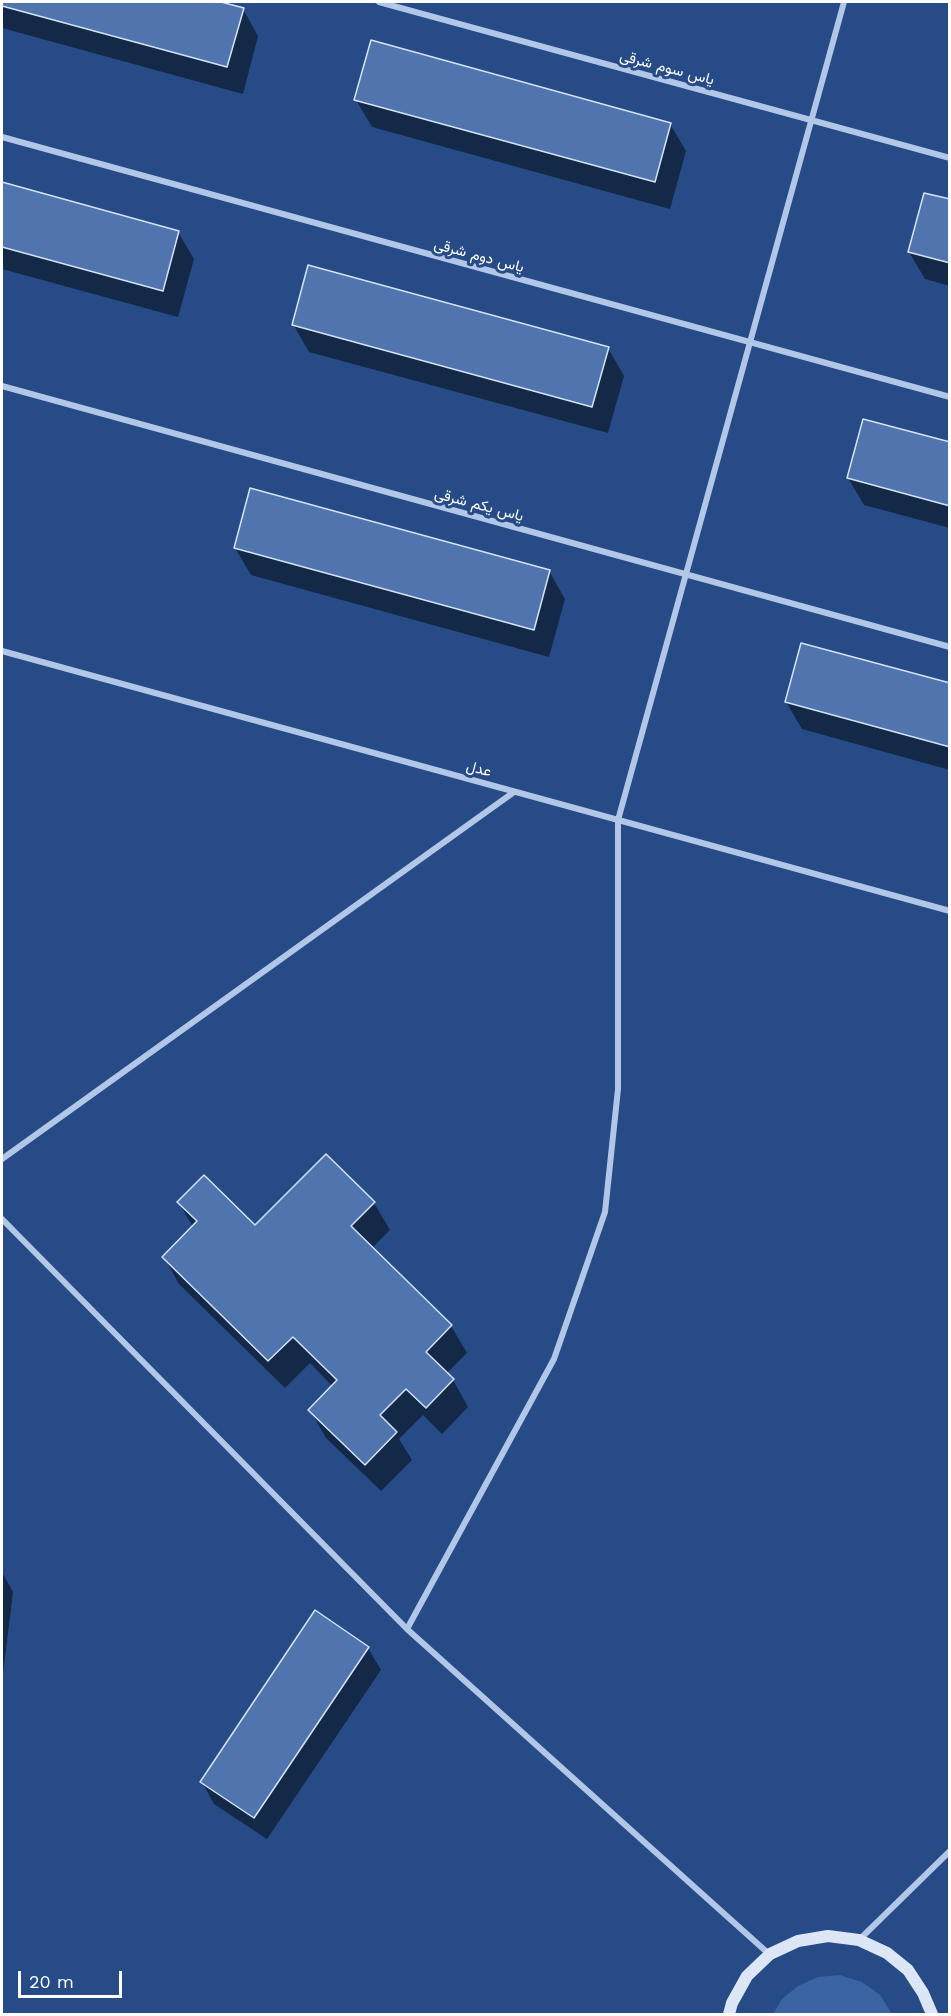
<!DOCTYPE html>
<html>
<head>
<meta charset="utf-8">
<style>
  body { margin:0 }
  #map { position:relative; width:951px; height:2016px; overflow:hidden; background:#264b87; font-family:"Work Sans",sans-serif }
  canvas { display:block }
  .frame { position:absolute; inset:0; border:3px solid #fff; pointer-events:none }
  .scale { position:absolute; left:18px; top:1971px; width:104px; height:27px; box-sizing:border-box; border:3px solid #fff; border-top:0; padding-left:8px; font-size:18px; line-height:21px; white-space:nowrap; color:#fff; -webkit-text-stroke:4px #264b87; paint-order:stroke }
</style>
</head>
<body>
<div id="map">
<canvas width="951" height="2016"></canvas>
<div class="frame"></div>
<div class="scale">20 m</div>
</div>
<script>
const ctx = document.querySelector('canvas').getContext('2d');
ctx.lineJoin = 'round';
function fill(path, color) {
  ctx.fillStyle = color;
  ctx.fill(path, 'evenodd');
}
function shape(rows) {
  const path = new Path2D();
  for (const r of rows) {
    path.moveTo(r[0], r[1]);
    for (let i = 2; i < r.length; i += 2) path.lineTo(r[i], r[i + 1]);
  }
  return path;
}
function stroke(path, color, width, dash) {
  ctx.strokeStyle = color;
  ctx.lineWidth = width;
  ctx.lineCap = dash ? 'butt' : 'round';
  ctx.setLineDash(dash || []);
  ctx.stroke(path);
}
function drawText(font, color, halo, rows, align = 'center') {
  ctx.font = font + ' "Work Sans",Vazirmatn,sans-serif';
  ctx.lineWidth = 6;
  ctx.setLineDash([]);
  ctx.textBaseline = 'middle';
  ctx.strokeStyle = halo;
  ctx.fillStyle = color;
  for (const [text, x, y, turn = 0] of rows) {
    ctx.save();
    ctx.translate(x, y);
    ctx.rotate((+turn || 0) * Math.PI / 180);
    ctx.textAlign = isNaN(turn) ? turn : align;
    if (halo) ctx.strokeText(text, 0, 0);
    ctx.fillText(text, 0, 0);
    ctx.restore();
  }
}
fill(shape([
  [840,1975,862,1982,880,1995,892,2014,773,2014,782,1999,798,1986,818,1977]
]), '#3b64a3');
fill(shape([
  [2,2,215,2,243,9,258,36,243,94,2,28],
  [356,100,670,124,686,151,670,209,372,127],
  [2,184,178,232,194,259,178,317,2,269],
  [950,201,950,286,925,279,909,252],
  [293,324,608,348,624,376,608,433,309,352],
  [950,444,950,528,864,505,848,478],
  [235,548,549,571,565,599,549,657,251,575],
  [950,685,950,770,802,729,786,702],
  [179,1203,255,1227,374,1203,390,1230,372,1248,451,1326,467,1353,446,1374,453,1380,468,1407,442,1434,423,1415,399,1439,412,1460,381,1491,326,1438,310,1410,333,1387,310,1363,285,1388,179,1284,164,1257,193,1227],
  [2,1572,13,1592,2,1682],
  [315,1612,368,1648,381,1670,267,1839,214,1804,202,1782]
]), '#0007');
const building = shape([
  [2,2,221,2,244,8,227,67,2,6,2,2],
  [371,40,671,123,655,182,354,100,371,40],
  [2,182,179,231,163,291,2,247,2,182],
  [924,193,950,199,950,263,908,252,924,193],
  [308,265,609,347,592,407,292,325,308,265],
  [863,419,950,442,950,506,847,478,863,419],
  [250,488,550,570,534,630,234,548,250,488],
  [801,643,950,683,950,747,785,702,801,643],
  [326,1154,375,1202,351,1226,452,1325,426,1352,454,1379,426,1408,406,1389,380,1415,397,1432,365,1465,308,1410,337,1380,293,1337,268,1361,162,1257,197,1221,177,1202,204,1175,255,1225,326,1154],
  [315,1610,369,1647,254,1818,200,1782,315,1610]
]);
fill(building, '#4f74ae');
stroke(building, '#d5e3f7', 1.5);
stroke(shape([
  [379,2,950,158],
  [2,137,950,397],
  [2,386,950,647],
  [2,651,950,911],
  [2,1159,514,792],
  [2,1219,407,1629,769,1954],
  [407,1629,554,1359,605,1212,618,1089,618,820,844,2],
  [859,1940,950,1851]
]), '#b2c7e8', 6);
stroke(shape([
  [729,2014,732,2003,747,1976,770,1954,798,1941,828,1936,859,1940,887,1953,908,1970,923,1993,932,2014]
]), '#dce6f7', 12);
drawText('15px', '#fff', '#264b87', [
  ["یاس سوم شرقی",667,68,15],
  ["یاس دوم شرقی",479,256,15],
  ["یاس یکم شرقی",479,505,15],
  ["عدل",479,769,15]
]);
</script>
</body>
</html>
